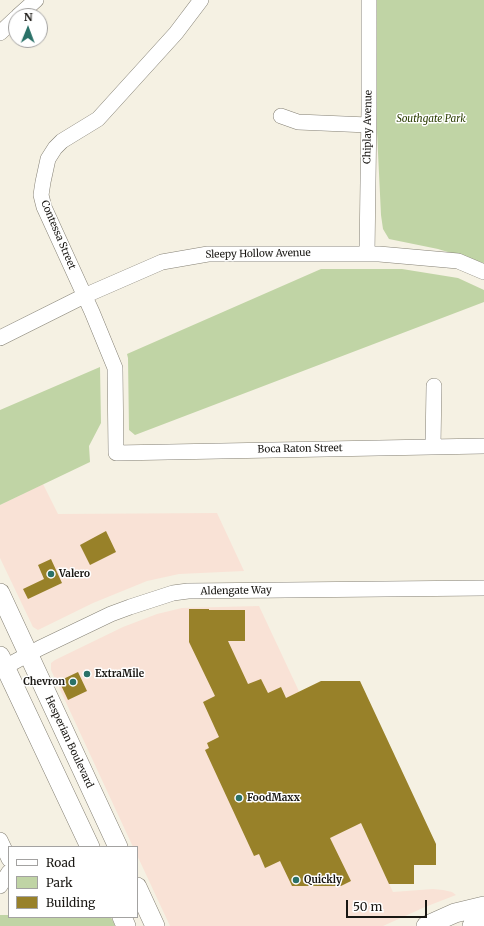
<!DOCTYPE html>
<html>
<head>
<meta charset="utf-8">
<style>
  body { margin:0 }
  #map { position:relative; width:484px; height:926px; overflow:hidden; background:#f5f1e3; font-family:Merriweather,serif }
  canvas { display:block }
  .legend { position:absolute; left:8px; top:846px; width:130px; height:72px; box-sizing:border-box; background:#fff; border:1px solid #a3a2a1; margin:0; padding:5px 7px; list-style:none; font-size:12px; color:#191713 }
  .legend li { display:flex; align-items:center; gap:8px; height:20px }
  .legend b { width:20px; border:1px solid #a3a2a1 }
  .north { position:absolute; left:8px; top:8px; width:40px; height:40px; box-sizing:border-box; background:#fff; border:1px solid #a3a2a1; border-radius:50%; rotate:1deg; font-size:11px; font-weight:700; line-height:16px; text-align:center; color:#191713 }
  .north::after { content:''; display:block; margin:auto; width:14px; height:18px; background:#2a7168; clip-path:polygon(50% 0,100% 100%,50% 72%,0 100%) }
  .scale { position:absolute; left:346px; top:900px; width:81px; height:18px; box-sizing:border-box; border:2px solid #191713; border-top:0; padding-left:5px; font-size:12px; line-height:14px; white-space:nowrap; color:#191713; -webkit-text-stroke:3px #fff; paint-order:stroke }
</style>
</head>
<body>
<div id="map">
<canvas width="484" height="926"></canvas>
<ul class="legend">
<li><b style="height:5px;background:#fff"></b>Road</li>
<li><b style="height:11px;background:#c0d4a5"></b>Park</li>
<li><b style="height:11px;background:#988129"></b>Building</li>
</ul>
<div class="north">N</div>
<div class="scale">50 m</div>
</div>
<script>
const ctx = document.querySelector('canvas').getContext('2d');
ctx.lineJoin = 'round';
function fill(path, color) {
  ctx.fillStyle = color;
  ctx.fill(path, 'evenodd');
}
function shape(rows) {
  const path = new Path2D();
  for (const r of rows) {
    path.moveTo(r[0], r[1]);
    for (let i = 2; i < r.length; i += 2) path.lineTo(r[i], r[i + 1]);
  }
  return path;
}
function stroke(path, color, width, dash) {
  ctx.strokeStyle = color;
  ctx.lineWidth = width;
  ctx.lineCap = dash ? 'butt' : 'round';
  ctx.setLineDash(dash || []);
  ctx.stroke(path);
}
function drawText(font, color, halo, rows, align = 'center') {
  ctx.font = font + ' Merriweather,serif';
  ctx.lineWidth = 3;
  ctx.setLineDash([]);
  ctx.textBaseline = 'middle';
  ctx.strokeStyle = halo;
  ctx.fillStyle = color;
  for (const [text, x, y, turn = 0] of rows) {
    ctx.save();
    ctx.translate(x, y);
    ctx.rotate((+turn || 0) * Math.PI / 180);
    ctx.textAlign = isNaN(turn) ? turn : align;
    if (halo) ctx.strokeText(text, 0, 0);
    ctx.fillText(text, 0, 0);
    ctx.restore();
  }
}
fill(shape([
  [43,484,58,514,217,513,244,571,179,574,147,581,93,603,38,630,33,627,0,558,0,505],
  [259,606,393,892,433,889,443,890,452,892,456,895,425,907,383,926,170,926,137,855,137,847,133,847,51,670,51,663,55,660,123,627,157,614,182,608]
]), '#f9e2d6');
fill(shape([
  [377,0,484,0,484,263,438,249,389,239,383,229,381,215,377,132],
  [321,269,402,269,458,278,484,290,484,302,135,435,129,430,128,358,127,354],
  [100,367,101,423,89,446,90,462,0,505,0,410],
  [0,915,9,915,9,917,111,917,115,926,0,926]
]), '#c0d4a5');
fill(shape([
  [106,531,116,552,90,565,80,545],
  [51,559,62,583,28,599,23,589,44,579,38,565],
  [189,609,209,609,209,610,245,610,245,641,228,641,248,684,261,679,268,693,281,687,286,698,321,681,360,681,436,844,436,865,414,865,414,884,389,884,361,823,330,838,351,881,341,886,292,886,280,861,265,868,259,854,254,856,205,750,209,748,207,743,219,737,203,702,215,696,189,642],
  [78,672,87,691,68,700,59,681]
]), '#988129');
const minor = shape([
  [201,0,176,33,98,119,62,141,55,148,48,159,43,182,41,195,44,207,92,312,115,368,116,453,484,446],
  [18,16,36,0],
  [0,33,16,18],
  [281,116,298,122,368,125],
  [367,254,369,109,369,0],
  [0,338,84,296,162,262,208,254,379,254,458,261,484,272],
  [433,446,434,386],
  [5,667,40,648,111,614,130,607,173,593,188,591,484,588],
  [0,840,9,859],
  [0,886,9,872]
]);
const major = shape([
  [0,593,118,847],
  [0,656,90,847],
  [137,887,155,926],
  [122,917,126,926],
  [426,926,455,913,484,906],
  [472,926,484,922]
]);
stroke(minor, '#858175', 16);
stroke(major, '#858175', 20);
stroke(minor, '#fff', 15);
stroke(major, '#fff', 19);
for (const [x, y, r, color] of [
  [51,574,4,"#2a7168"],
  [87,674,4,"#2a7168"],
  [73,682,4,"#2a7168"],
  [239,798,4,"#2a7168"],
  [296,880,4,"#2a7168"]
]) {
  const dot = new Path2D();
  dot.arc(x, y, r, 0, 2 * Math.PI);
  ctx.fillStyle = color;
  ctx.fill(dot);
  stroke(dot, '#fff', 1.5);
}
drawText('italic 10px', '#2d3f04', '#fff', [
  ["Southgate Park",431,119]
]);
drawText('10px', '#191713', '#fff', [
  ["Chiplay Avenue",368,127,-89],
  ["Contessa Street",58,235,67],
  ["Sleepy Hollow Avenue",258,254,-1],
  ["Boca Raton Street",300,449,-1],
  ["Aldengate Way",236,591,-1],
  ["Hesperian Boulevard",69,742,65]
]);
drawText('bold 10px', '#191713', '#fff', [
  ["Valero",59,574],
  ["ExtraMile",95,674],
  ["Chevron",65,682,"right"],
  ["FoodMaxx",247,798],
  ["Quickly",304,880]
], 'left');
</script>
</body>
</html>
